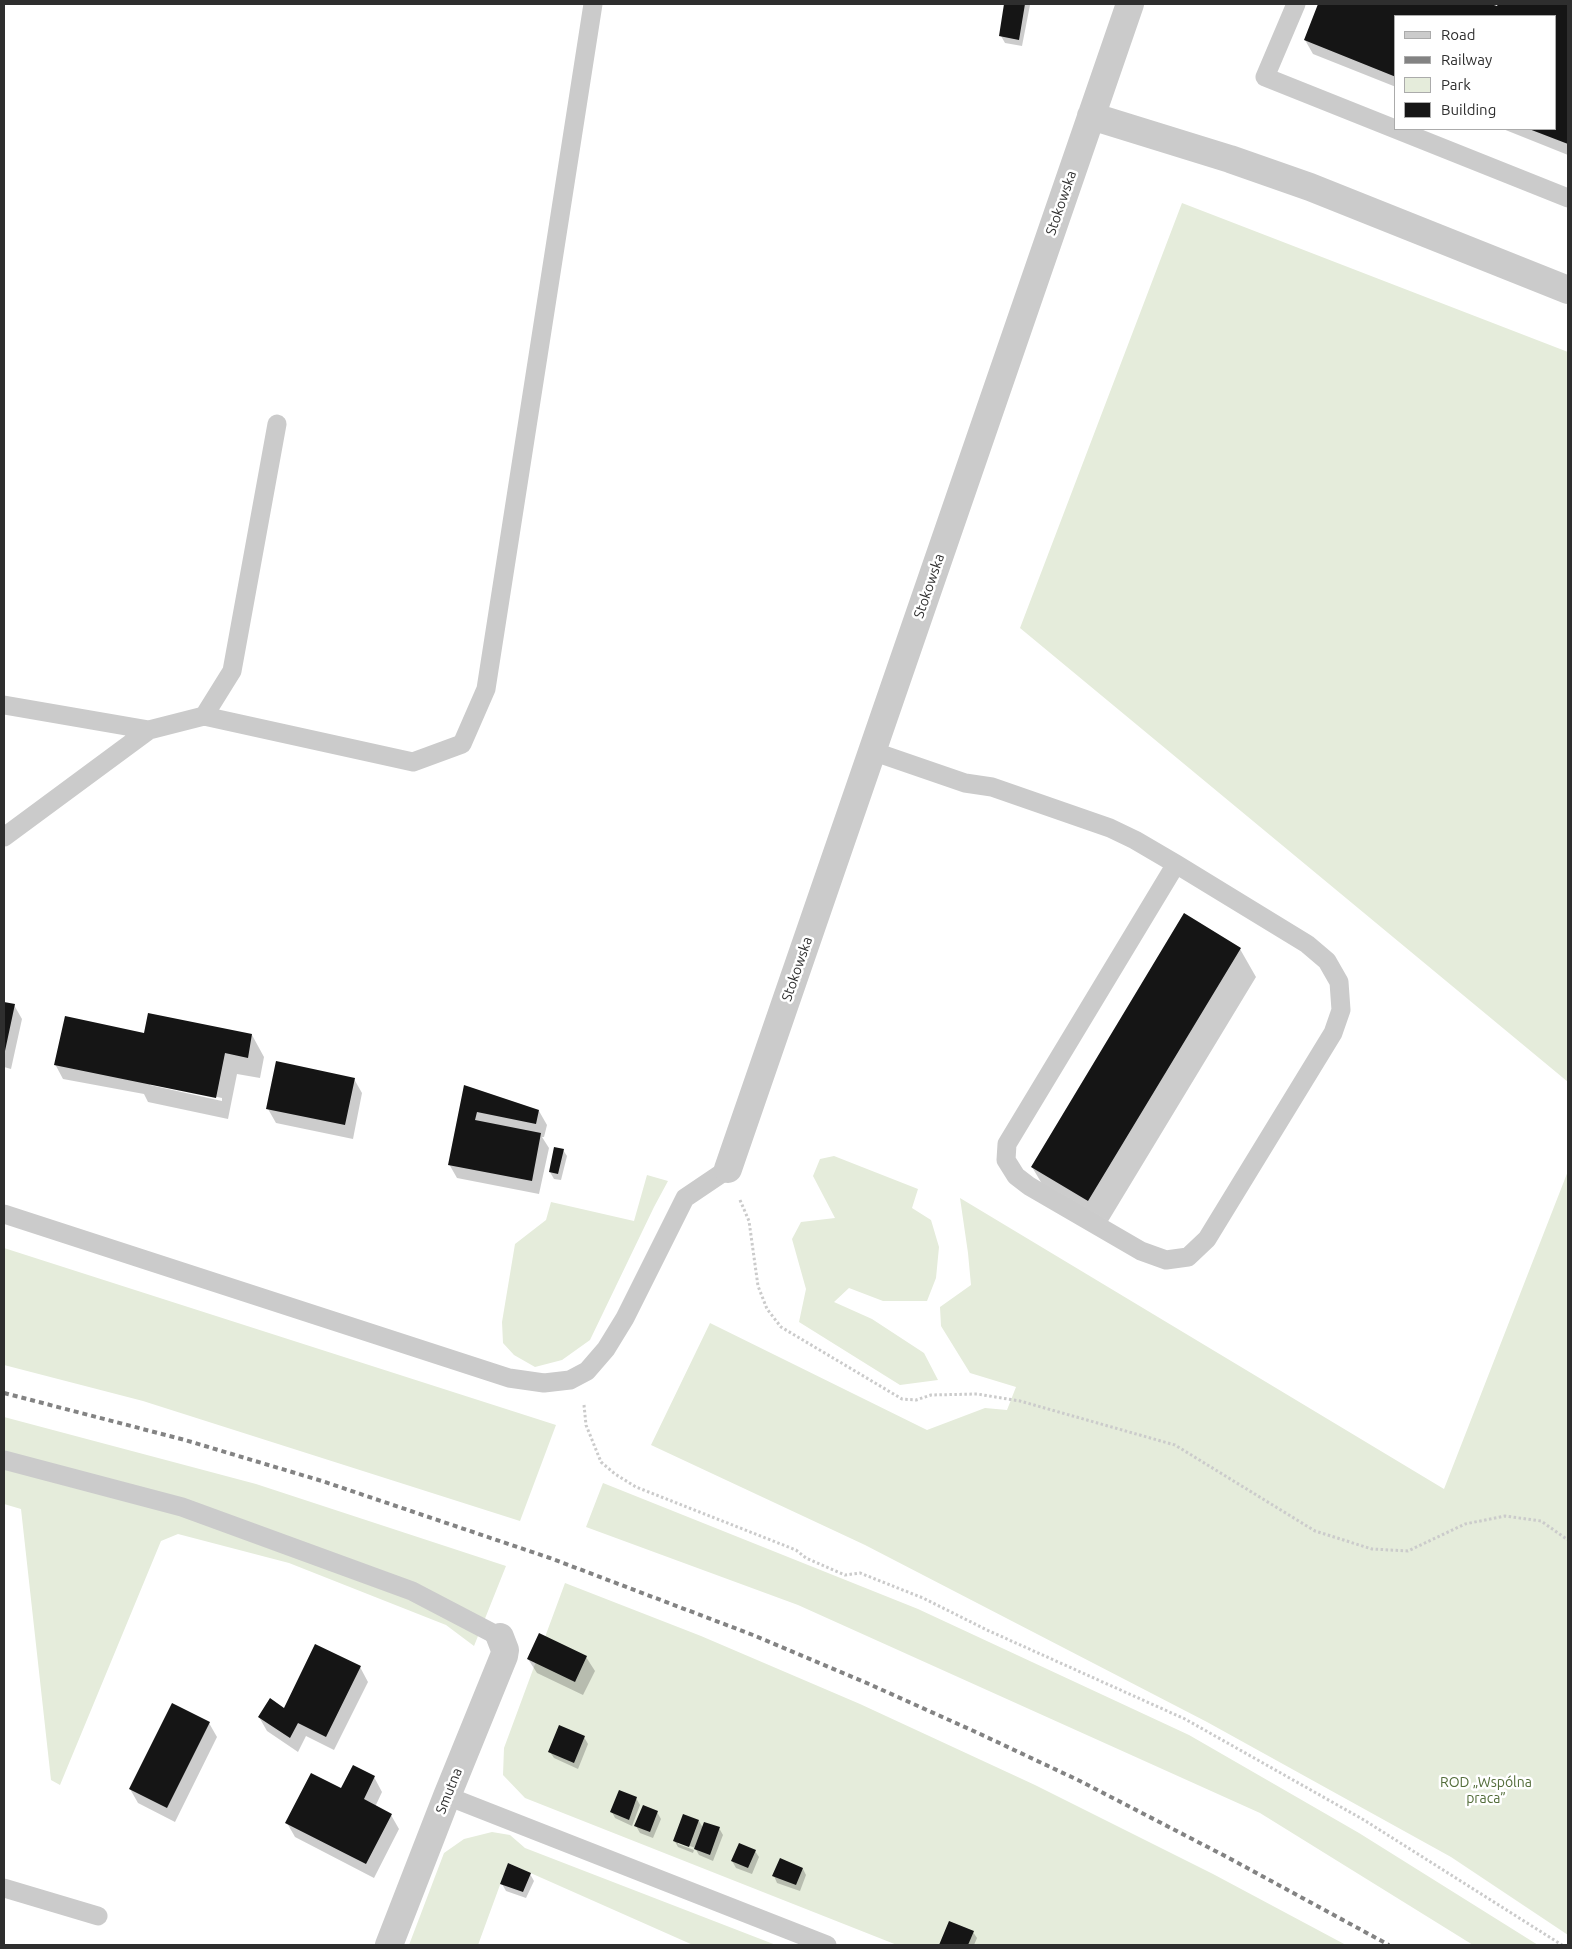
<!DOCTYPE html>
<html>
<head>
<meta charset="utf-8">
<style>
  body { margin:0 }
  #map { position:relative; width:1572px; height:1949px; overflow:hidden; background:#fff; font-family:Ubuntu,sans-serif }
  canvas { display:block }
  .frame { position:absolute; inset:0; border:5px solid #2e2e2e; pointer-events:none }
  .legend { position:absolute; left:1394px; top:15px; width:162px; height:115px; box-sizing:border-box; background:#fff; border:1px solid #ababab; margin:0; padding:6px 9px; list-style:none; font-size:15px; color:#2e2e2e }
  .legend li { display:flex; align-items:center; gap:10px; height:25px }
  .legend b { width:25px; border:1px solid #ababab }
</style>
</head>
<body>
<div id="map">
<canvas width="1572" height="1949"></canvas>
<div class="frame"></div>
<ul class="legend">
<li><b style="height:6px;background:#cbcbcb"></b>Road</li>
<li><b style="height:6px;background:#838383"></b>Railway</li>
<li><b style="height:14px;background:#e5ecdb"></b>Park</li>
<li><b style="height:14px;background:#151515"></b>Building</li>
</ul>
</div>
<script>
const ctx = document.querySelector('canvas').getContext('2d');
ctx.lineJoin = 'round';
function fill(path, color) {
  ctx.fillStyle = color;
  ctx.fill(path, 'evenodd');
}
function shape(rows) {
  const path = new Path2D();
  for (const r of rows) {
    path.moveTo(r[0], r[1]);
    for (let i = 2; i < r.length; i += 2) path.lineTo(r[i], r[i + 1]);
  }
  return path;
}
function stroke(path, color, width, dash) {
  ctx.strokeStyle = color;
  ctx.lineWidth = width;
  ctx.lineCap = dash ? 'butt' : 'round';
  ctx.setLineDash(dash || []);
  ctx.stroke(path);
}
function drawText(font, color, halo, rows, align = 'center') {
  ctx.font = font + ' Ubuntu,sans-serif';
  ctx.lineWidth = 5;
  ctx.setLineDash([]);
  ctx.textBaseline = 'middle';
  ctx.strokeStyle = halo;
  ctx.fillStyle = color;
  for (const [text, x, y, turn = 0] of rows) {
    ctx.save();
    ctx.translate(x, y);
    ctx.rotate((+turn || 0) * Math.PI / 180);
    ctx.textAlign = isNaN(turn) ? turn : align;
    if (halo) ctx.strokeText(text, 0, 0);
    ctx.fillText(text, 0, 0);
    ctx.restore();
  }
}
fill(shape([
  [1182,203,1568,352,1568,1082,1020,628],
  [834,1156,918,1189,912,1208,931,1220,939,1247,936,1278,927,1301,883,1301,849,1288,834,1302,872,1319,924,1353,938,1380,900,1385,799,1322,806,1289,792,1239,801,1222,835,1218,813,1176,820,1159],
  [1568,1171,1568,1935,1451,1857,1207,1722,865,1545,651,1445,710,1323,927,1430,985,1408,1007,1410,1016,1387,970,1373,941,1326,940,1307,971,1285,968,1253,960,1198,1444,1489],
  [647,1175,668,1181,654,1207,590,1340,562,1360,535,1367,514,1355,503,1343,502,1322,515,1244,546,1220,551,1202,634,1221],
  [4,1248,556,1425,520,1521,143,1401,4,1365],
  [4,1417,256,1484,506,1566,474,1646,446,1625,289,1563,178,1534,161,1541,60,1785,51,1780,21,1509,4,1504],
  [603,1483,918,1609,1189,1735,1359,1833,1538,1945,1473,1945,1260,1813,798,1605,586,1527],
  [565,1583,701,1636,860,1704,1035,1785,1213,1874,1346,1945,897,1945,525,1798,503,1775,504,1748],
  [492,1832,510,1835,525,1848,776,1945,693,1945,508,1863,478,1945,409,1945,444,1853,464,1839]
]), '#e5ecdb');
fill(shape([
  [1006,4,1029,4,1030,5,1022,46,1005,43,1001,36],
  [1319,4,1487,4,1497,8,1499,4,1568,4,1568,155,1503,129,1556,129,1556,16,1396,16,1396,87,1313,54,1305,40],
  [1240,949,1256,977,1104,1228,1048,1194,1032,1167],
  [4,1003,14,1005,22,1019,11,1069,4,1067],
  [145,1035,252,1035,264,1057,260,1078,237,1074,228,1119,148,1102,144,1094,63,1079,55,1064],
  [150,1083,222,1098,222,1101,150,1085],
  [354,1079,362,1093,353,1139,276,1123,268,1109],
  [465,1086,539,1111,547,1125,544,1137,542,1137,549,1148,539,1194,457,1178,449,1164],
  [563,1150,567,1156,561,1180,554,1179,550,1172],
  [540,1635,586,1657,595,1671,583,1695,537,1673,528,1659],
  [360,1667,368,1682,334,1750,306,1736,298,1752,267,1731,259,1717,284,1709],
  [209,1723,217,1737,175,1822,138,1803,130,1789],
  [584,1737,588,1744,578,1769,554,1758,550,1752],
  [374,1777,382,1792,375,1807,391,1815,399,1829,374,1878,295,1837,287,1823,341,1790],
  [636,1798,640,1805,632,1826,615,1818,612,1812],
  [657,1812,661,1819,653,1838,640,1833,636,1826],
  [699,1821,703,1828,719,1828,723,1835,713,1861,699,1855,695,1848,678,1841,678,1844,694,1850,693,1853,678,1847,674,1840],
  [755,1851,759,1857,752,1874,736,1868,732,1861],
  [803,1869,806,1875,800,1891,777,1883,774,1876],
  [530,1874,534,1881,526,1898,506,1891,502,1884],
  [950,1922,973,1932,977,1938,974,1945,941,1945]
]), '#0003');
fill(shape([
  [1004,4,1025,4,1019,40,999,36],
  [1318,4,1491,4,1497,6,1498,4,1568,4,1568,144,1529,129,1556,129,1556,16,1396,16,1396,77,1304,40],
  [1184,913,1241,948,1088,1201,1031,1167],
  [4,1002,15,1004,5,1051,4,1051],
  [148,1013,252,1034,248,1058,225,1053,216,1098,54,1065,65,1016,144,1033],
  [276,1061,355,1078,345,1125,266,1109],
  [464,1085,539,1110,536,1124,477,1112,475,1120,541,1133,532,1181,448,1165],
  [554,1147,564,1149,558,1174,549,1172],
  [539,1633,587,1656,575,1682,527,1659],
  [315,1644,361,1666,326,1737,298,1723,290,1738,258,1717,270,1698,284,1708],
  [172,1703,210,1722,167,1808,129,1789],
  [559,1725,585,1736,574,1763,548,1752],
  [353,1765,375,1776,364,1799,392,1814,366,1864,285,1823,311,1773,341,1788],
  [619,1790,637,1797,629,1820,610,1812],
  [643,1805,658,1811,650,1832,634,1826],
  [683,1814,699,1820,689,1847,673,1841],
  [704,1822,720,1827,710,1855,694,1849],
  [739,1843,756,1850,748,1868,731,1861],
  [780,1858,803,1868,796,1885,772,1876],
  [508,1863,531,1873,523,1892,500,1884],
  [949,1921,974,1931,968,1945,939,1945]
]), '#151515');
stroke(shape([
  [740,1200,749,1221,758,1286,767,1309,781,1327,902,1399,916,1400,931,1395,977,1394,1020,1401,1175,1445,1315,1531,1372,1549,1408,1551,1465,1524,1505,1516,1541,1521,1568,1540],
  [584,1405,586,1425,601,1462,615,1474,636,1487,796,1550,806,1558,845,1575,860,1573,923,1598,987,1630,1185,1719,1364,1820,1562,1945]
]), '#cbcbcb', 3, [2.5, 2.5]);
stroke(shape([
  [1296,4,1265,77,1568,198],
  [4,705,149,730,204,716,232,671,277,424],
  [204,716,413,762,462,744,486,689,593,4],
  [872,751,965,783,992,787,1110,828,1135,840,1176,864,1307,944,1327,961,1339,982,1341,1010,1333,1033,1207,1239,1188,1257,1166,1260,1141,1251,1029,1186,1016,1176,1006,1160,1007,1144,1176,864],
  [4,837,149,730],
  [4,1214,509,1378,544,1383,570,1380,587,1371,606,1349,625,1318,685,1198,728,1169],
  [4,1460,182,1507,412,1591,500,1637],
  [447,1796,827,1945],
  [4,1888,98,1916]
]), '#cbcbcb', 19);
stroke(shape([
  [1091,116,1230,159,1310,187,1568,290],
  [728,1169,1130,4],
  [389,1945,447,1796,504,1656,505,1650,500,1637]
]), '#cbcbcb', 28);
stroke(shape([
  [4,1393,185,1440,322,1481,550,1558,753,1635,869,1684,978,1733,1080,1781,1227,1857,1389,1945]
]), '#838383', 4, [5, 4]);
drawText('14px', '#2e2e2e', '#fff', [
  ["Stokowska",1061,203,-71],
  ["Stokowska",929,586,-71],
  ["Stokowska",797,969,-71],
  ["Smutna",449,1791,-68]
]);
drawText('14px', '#526c39', '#fff', [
  ["ROD „Wspólna",1486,1782],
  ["praca”",1486,1798]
]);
</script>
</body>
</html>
